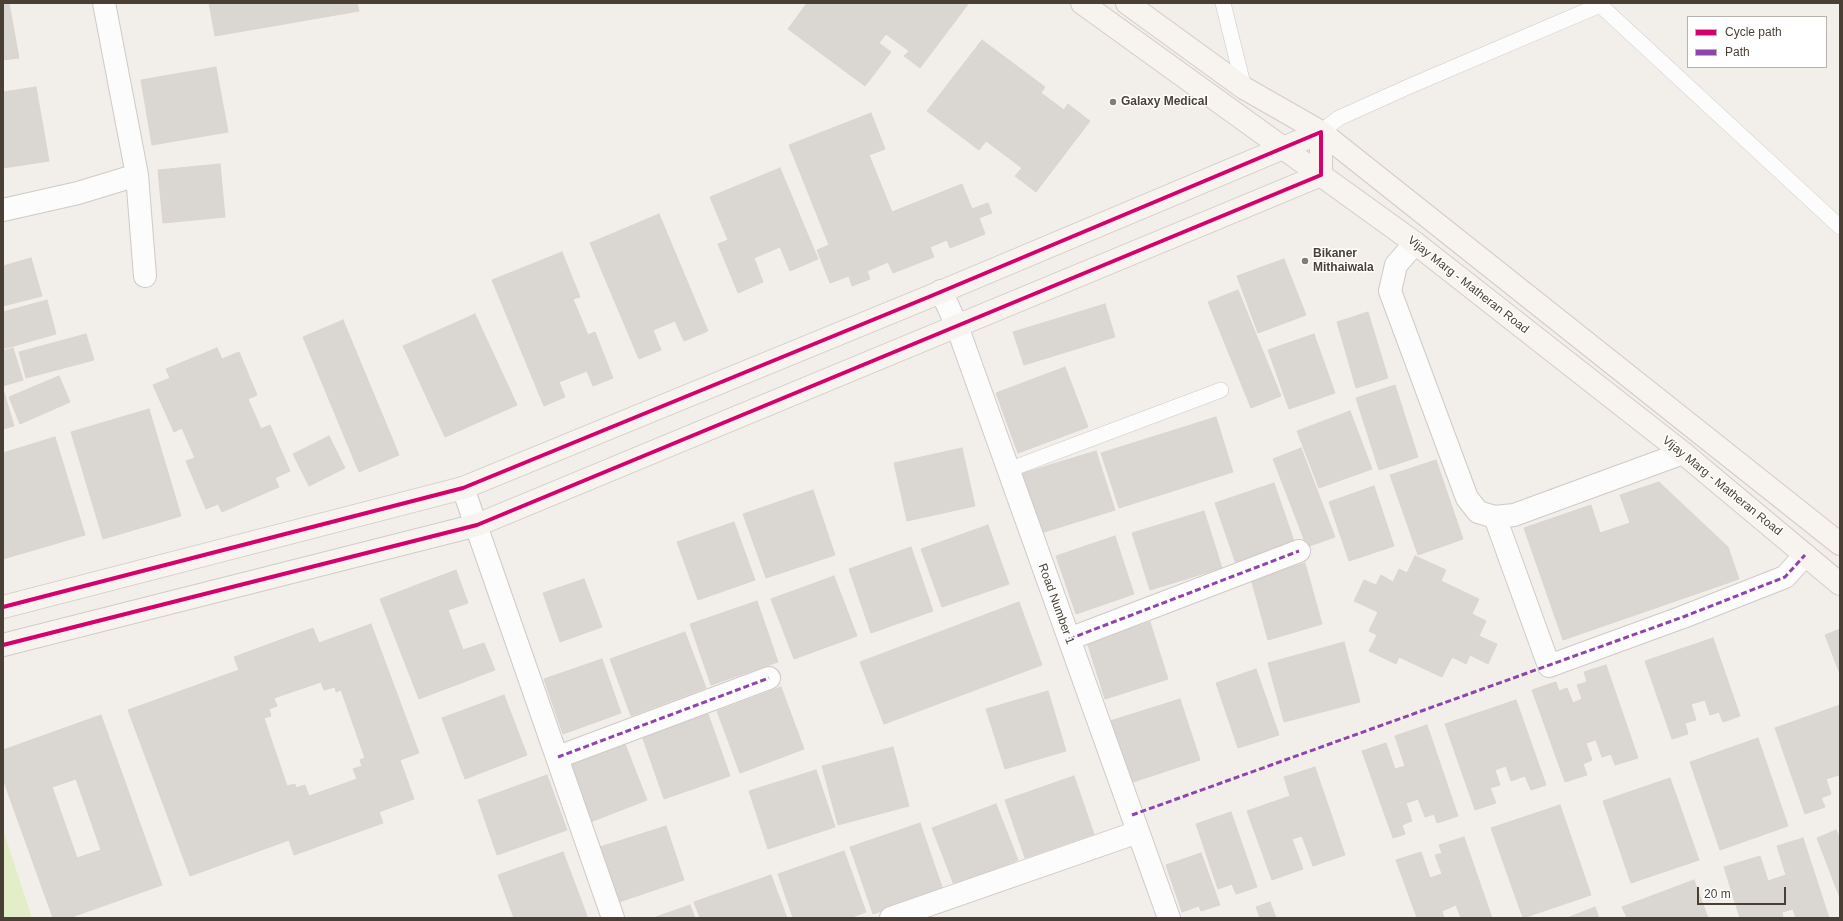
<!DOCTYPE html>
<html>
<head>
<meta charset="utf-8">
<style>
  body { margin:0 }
  #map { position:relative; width:1843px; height:921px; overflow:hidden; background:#f2eeea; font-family:Helvetica,sans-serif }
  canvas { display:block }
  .frame { position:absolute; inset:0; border:4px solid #493f35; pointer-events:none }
  .legend { position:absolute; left:1687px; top:16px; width:140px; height:52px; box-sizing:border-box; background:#fff; border:1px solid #b6b2ae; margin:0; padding:5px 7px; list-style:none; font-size:12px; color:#493f35 }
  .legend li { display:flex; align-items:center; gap:8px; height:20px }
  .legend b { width:20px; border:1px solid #b6b2ae }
  .scale { position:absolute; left:1697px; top:887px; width:89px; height:18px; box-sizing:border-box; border:2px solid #493f35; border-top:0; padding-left:5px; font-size:12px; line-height:14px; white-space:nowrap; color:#493f35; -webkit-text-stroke:3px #fff; paint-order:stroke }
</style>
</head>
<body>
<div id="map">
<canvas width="1843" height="921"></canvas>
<div class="frame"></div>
<ul class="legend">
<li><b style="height:5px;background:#d6006c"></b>Cycle path</li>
<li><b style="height:5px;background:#8e44ad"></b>Path</li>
</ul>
<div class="scale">20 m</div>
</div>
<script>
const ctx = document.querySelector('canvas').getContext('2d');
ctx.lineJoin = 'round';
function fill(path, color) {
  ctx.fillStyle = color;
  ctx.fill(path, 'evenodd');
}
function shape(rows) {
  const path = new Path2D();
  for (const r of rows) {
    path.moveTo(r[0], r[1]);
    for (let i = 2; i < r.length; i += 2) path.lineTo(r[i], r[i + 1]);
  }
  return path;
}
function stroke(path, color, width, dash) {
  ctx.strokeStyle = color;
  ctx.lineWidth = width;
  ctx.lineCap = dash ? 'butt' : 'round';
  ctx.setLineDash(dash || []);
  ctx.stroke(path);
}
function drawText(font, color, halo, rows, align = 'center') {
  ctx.font = font + ' Helvetica,sans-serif';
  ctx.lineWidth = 3;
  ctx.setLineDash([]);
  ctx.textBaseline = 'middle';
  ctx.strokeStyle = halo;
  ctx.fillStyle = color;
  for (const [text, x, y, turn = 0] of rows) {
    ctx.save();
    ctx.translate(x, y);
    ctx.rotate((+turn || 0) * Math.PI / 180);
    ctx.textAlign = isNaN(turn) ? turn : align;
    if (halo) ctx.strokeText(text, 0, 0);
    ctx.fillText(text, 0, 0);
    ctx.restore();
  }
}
fill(shape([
  [3,830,32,918,3,918]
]), '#e3edc8');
const building = shape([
  [3,3,9,3,19,58,3,60,3,3],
  [209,3,357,3,359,11,215,36,209,3],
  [807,3,969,3,920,68,904,56,909,51,886,34,879,43,891,52,865,86,788,29,807,3],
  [982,40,1045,87,1041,93,1064,110,1068,104,1090,121,1036,192,1015,176,1022,168,986,141,979,150,927,111,982,40],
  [216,67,228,132,152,145,141,80,216,67],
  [36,87,49,161,3,168,3,92,36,87],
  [871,113,885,149,869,155,892,212,962,184,972,209,988,203,992,213,979,218,985,234,950,248,947,240,930,247,934,257,893,273,888,262,867,271,870,279,852,286,849,276,830,283,817,250,829,245,789,145,871,113],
  [220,164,225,217,163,223,158,170,220,164],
  [780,168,818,259,790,271,780,247,754,258,763,282,738,293,718,244,728,240,710,197,780,168],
  [659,214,708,331,684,341,675,321,653,330,661,350,639,359,590,243,659,214],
  [562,252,580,297,573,299,588,335,595,332,613,378,593,386,587,371,559,382,565,397,544,406,492,280,562,252],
  [31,258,42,296,3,306,3,266,31,258],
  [1284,259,1306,315,1258,333,1237,276,1284,259],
  [1238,290,1281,396,1251,408,1208,302,1238,290],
  [47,300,56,334,3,349,3,312,47,300],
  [1105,304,1115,337,1024,365,1013,332,1105,304],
  [1368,312,1388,378,1356,388,1337,322,1368,312],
  [475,314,517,405,445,437,403,346,475,314],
  [343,320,399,455,359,472,303,337,343,320],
  [86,334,94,360,26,378,19,352,86,334],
  [1314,334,1335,393,1289,409,1268,350,1314,334],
  [13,348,23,380,3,386,3,351,13,348],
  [217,348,222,359,239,352,257,395,248,399,261,429,270,425,290,471,275,478,279,487,222,512,218,504,206,509,186,461,195,458,182,428,174,432,153,385,170,378,166,369,217,348],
  [1065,367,1088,427,1018,453,996,393,1065,367],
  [59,376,70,402,20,424,9,397,59,376],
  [1395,385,1418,457,1379,470,1356,398,1395,385],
  [3,392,4,392,14,426,3,429,3,392],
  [149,409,181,516,103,539,71,432,149,409],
  [1350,411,1372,469,1319,488,1297,431,1350,411],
  [1216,417,1233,472,1119,508,1101,453,1216,417],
  [329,436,345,468,309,486,293,454,329,436],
  [55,437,85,535,3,559,3,453,55,437],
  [962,448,975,506,907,521,894,463,962,448],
  [1301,448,1335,537,1307,547,1273,459,1301,448],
  [1096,451,1115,510,1038,534,1020,474,1096,451],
  [1436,460,1463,539,1418,555,1390,475,1436,460],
  [1659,482,1728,547,1739,579,1563,640,1524,528,1591,505,1600,533,1630,523,1620,495,1659,482],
  [1274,483,1295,544,1236,564,1215,503,1274,483],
  [1374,486,1394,546,1349,561,1329,502,1374,486],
  [813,490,835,555,766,578,743,514,813,490],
  [1204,511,1222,568,1150,590,1132,533,1204,511],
  [734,522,755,580,698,600,677,542,734,522],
  [988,525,1009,584,942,607,921,549,988,525],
  [1115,536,1134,594,1076,614,1056,556,1115,536],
  [911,547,933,611,871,633,849,569,911,547],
  [1415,556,1446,570,1441,581,1479,599,1472,614,1486,621,1479,636,1497,644,1488,664,1470,655,1466,664,1452,657,1442,677,1399,657,1396,664,1369,651,1377,635,1369,631,1378,612,1354,601,1364,580,1376,585,1381,575,1393,582,1399,569,1407,573,1415,556],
  [1305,563,1322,624,1268,640,1251,579,1305,563],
  [456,570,468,603,448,610,463,650,484,643,495,670,419,699,380,599,456,570],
  [834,576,857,636,794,659,771,599,834,576],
  [584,579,602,627,560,642,543,593,584,579],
  [757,601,778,662,711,685,690,624,757,601],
  [1019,602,1042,665,884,724,860,662,1019,602],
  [1150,622,1168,679,1105,699,1087,642,1150,622],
  [371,624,419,753,400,760,414,799,379,812,383,823,294,855,289,840,190,876,128,710,239,670,234,657,313,628,319,643,371,624],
  [321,682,324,690,335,687,336,692,341,690,365,758,360,760,362,766,353,769,357,779,309,796,305,785,296,788,295,784,287,786,264,718,271,716,269,709,277,706,274,698,321,682],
  [1840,629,1840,674,1825,635,1840,629],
  [685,632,706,688,631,716,610,659,685,632],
  [1713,638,1740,716,1723,722,1719,712,1710,715,1705,700,1691,704,1696,720,1685,723,1688,734,1672,739,1645,661,1713,638],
  [1344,642,1360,702,1284,722,1268,663,1344,642],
  [602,659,621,713,563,734,544,679,602,659],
  [1606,665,1638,758,1615,765,1611,754,1602,757,1596,740,1586,743,1592,760,1583,764,1587,775,1565,782,1532,690,1556,682,1559,691,1567,688,1573,703,1582,699,1577,685,1587,682,1584,672,1606,665],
  [1256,669,1279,735,1238,748,1216,683,1256,669],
  [781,687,804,749,740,773,717,711,781,687],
  [1048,691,1066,751,1005,769,986,709,1048,691],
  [504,695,527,755,465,779,442,718,504,695],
  [1180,699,1200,760,1130,783,1110,721,1180,699],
  [1516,700,1546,785,1531,790,1525,776,1511,781,1506,766,1495,770,1500,785,1490,788,1496,803,1475,810,1445,724,1516,700],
  [1840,705,1840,779,1839,775,1826,779,1831,794,1821,798,1825,807,1805,814,1775,728,1840,705],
  [707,711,730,776,664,799,641,733,707,711],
  [101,715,162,885,69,918,53,918,3,779,3,750,101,715],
  [76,779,101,850,77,858,52,787,76,779],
  [1427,725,1458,816,1437,823,1434,814,1425,817,1418,799,1406,803,1412,821,1402,825,1405,834,1393,838,1362,751,1386,743,1395,769,1405,766,1395,736,1427,725],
  [1758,738,1788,826,1720,850,1690,762,1758,738],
  [625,744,647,800,588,823,566,767,625,744],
  [893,747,909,806,838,825,822,766,893,747],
  [1315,767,1345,855,1313,866,1302,836,1292,839,1303,869,1272,880,1247,811,1290,796,1284,777,1315,767],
  [816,770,835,827,768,849,749,791,816,770],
  [547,775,567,830,497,855,478,800,547,775],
  [1074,776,1094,834,1025,858,1005,800,1074,776],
  [1670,778,1699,860,1631,883,1603,801,1670,778],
  [996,804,1018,860,954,885,932,828,996,804],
  [1560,805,1591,895,1523,918,1491,828,1560,805],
  [1231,812,1257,887,1236,894,1232,884,1218,889,1196,824,1231,812],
  [920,823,943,890,873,914,850,847,920,823],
  [666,826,684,880,616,903,597,848,666,826],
  [1836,830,1840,838,1840,898,1817,838,1836,830],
  [1464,837,1492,918,1461,918,1456,905,1442,911,1444,918,1417,918,1396,860,1421,852,1430,878,1442,874,1435,855,1442,853,1439,845,1464,837],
  [1803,838,1829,918,1796,918,1793,909,1782,912,1783,918,1740,918,1724,867,1760,856,1768,881,1786,875,1777,846,1803,838],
  [844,851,866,912,850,918,793,918,778,874,844,851],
  [563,852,587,916,581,918,514,918,498,875,563,852],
  [1201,853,1220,905,1201,911,1199,906,1182,912,1166,865,1201,853],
  [771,875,787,918,700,918,694,902,771,875],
  [1694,880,1708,918,1627,918,1622,907,1694,880],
  [1270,902,1276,918,1260,918,1256,907,1270,902],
  [690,905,695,918,653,918,690,905],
  [1595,907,1599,918,1567,918,1595,907]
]);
fill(building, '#dad6d1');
stroke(building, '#dad5d0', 1);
const lane = shape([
  [1223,3,1244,88],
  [1321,132,1339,118,1410,86,1600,5,1840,227],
  [1008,470,1221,390]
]);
const street = shape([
  [137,175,145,276],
  [3,210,78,193,137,175,104,3],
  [1415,243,1396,265,1390,291,1467,498,1478,512,1495,517,1514,515,1683,453],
  [941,291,957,326,1169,918],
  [463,488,613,918],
  [1495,517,1549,666,1683,617,1785,577,1805,555],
  [1069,639,1299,551],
  [558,757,769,678],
  [891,918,1138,832]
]);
const secondary = shape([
  [1082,3,1415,243,1683,453,1840,584],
  [1127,3,1244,88,1321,132,1840,544],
  [3,607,463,488,931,296,1321,132,1321,175,477,525,3,645]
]);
stroke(lane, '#cecac6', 16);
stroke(street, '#cecac6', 24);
stroke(secondary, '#d3ccc2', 24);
stroke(lane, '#fdfcfc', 15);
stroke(street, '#fdfcfc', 22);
stroke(secondary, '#f7f4ef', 22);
stroke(shape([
  [1069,639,1299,551],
  [558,757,769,678],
  [1132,815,1683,617,1785,577,1805,555]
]), '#8e44ad', 3, [6, 3]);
stroke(shape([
  [3,607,463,488,931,296,1321,132,1321,175,477,525,3,645]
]), '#d6006c', 4);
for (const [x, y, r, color] of [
  [1113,102,4,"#847c74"],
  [1305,261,4,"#847c74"]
]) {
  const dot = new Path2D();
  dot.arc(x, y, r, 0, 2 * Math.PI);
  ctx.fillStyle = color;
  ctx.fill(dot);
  stroke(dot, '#fff', 1.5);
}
drawText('bold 12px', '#493f35', '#fff', [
  ["Galaxy Medical",1121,102],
  ["Bikaner",1313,254],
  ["Mithaiwala",1313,268]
], 'left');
drawText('12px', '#493f35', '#fff', [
  ["Vijay Marg - Matheran Road",1468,285,38],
  ["Vijay Marg - Matheran Road",1722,486,39],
  ["Road Number 1",1056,604,70]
]);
</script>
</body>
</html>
